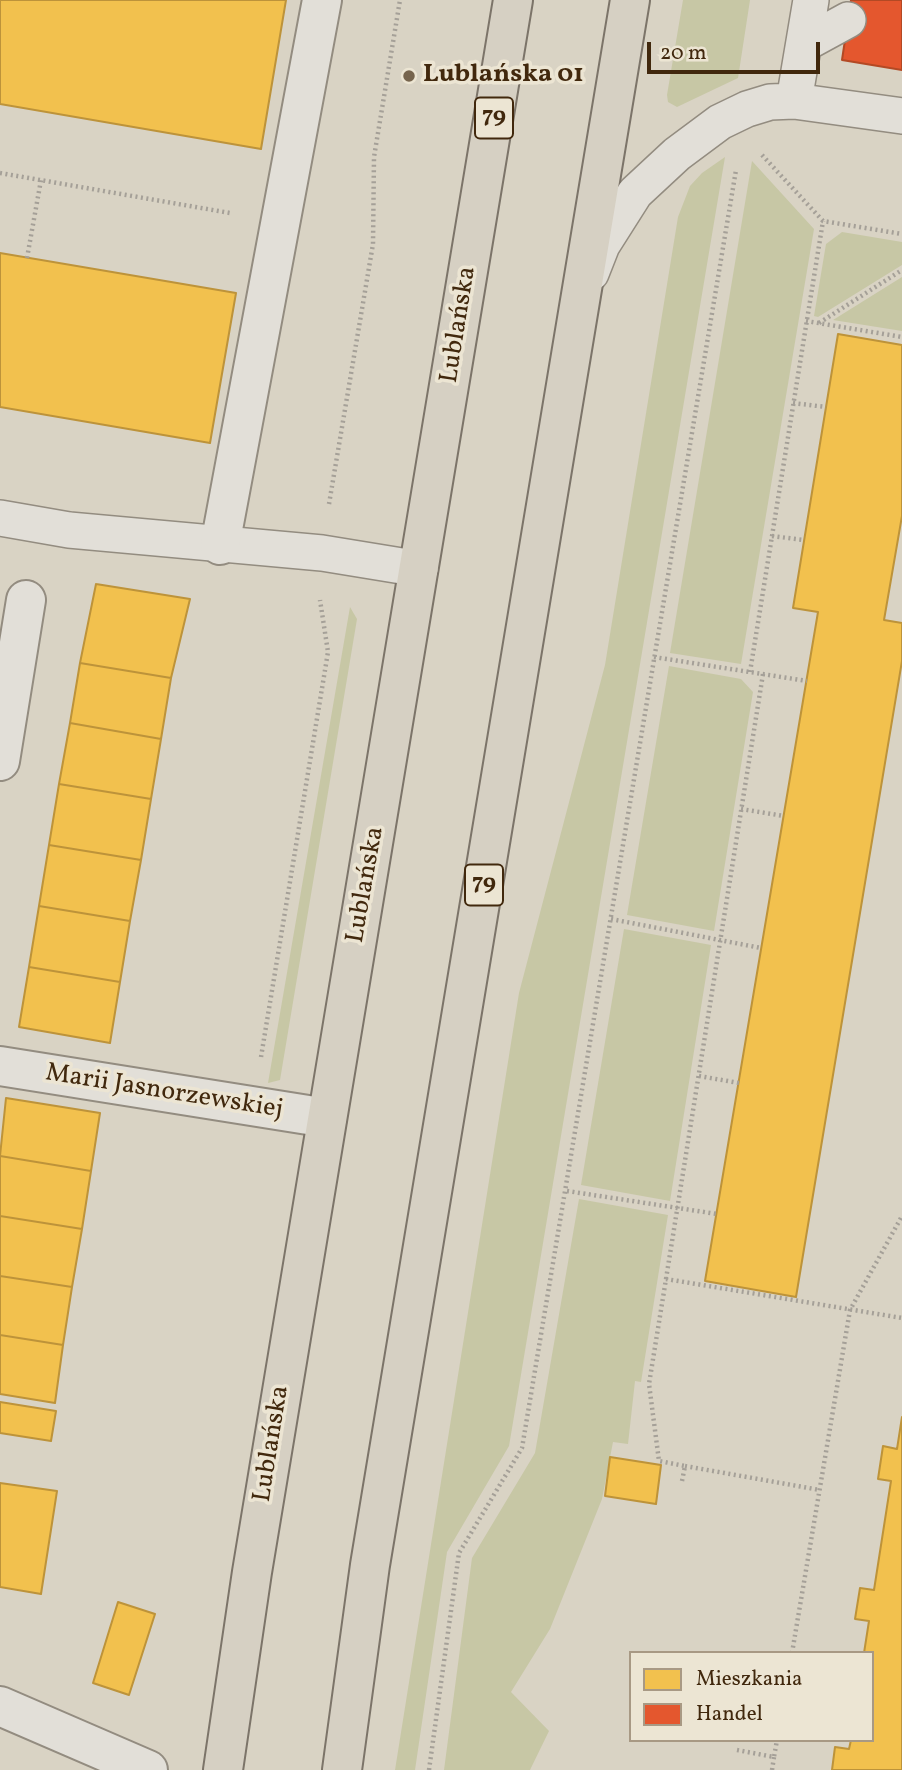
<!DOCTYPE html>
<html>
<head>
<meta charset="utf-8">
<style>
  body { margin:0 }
  #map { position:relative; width:902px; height:1770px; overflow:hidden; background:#d9d3c4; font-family:Vollkorn,serif }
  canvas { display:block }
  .legend { position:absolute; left:629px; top:1651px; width:245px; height:91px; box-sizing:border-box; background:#ece5d3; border:2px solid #a89984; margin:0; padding:9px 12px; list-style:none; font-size:21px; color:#41280d }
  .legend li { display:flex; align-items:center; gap:14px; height:35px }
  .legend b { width:35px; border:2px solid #a89984 }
  .scale { position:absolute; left:647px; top:42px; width:173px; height:32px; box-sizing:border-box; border:4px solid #41280d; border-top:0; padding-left:9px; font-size:21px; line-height:24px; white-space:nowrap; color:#41280d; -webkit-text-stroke:5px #ece5d3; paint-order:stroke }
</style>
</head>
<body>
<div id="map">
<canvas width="902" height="1770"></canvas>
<ul class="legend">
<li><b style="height:19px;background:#f2c14e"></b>Mieszkania</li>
<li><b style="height:19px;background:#e4572e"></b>Handel</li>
</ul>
<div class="scale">20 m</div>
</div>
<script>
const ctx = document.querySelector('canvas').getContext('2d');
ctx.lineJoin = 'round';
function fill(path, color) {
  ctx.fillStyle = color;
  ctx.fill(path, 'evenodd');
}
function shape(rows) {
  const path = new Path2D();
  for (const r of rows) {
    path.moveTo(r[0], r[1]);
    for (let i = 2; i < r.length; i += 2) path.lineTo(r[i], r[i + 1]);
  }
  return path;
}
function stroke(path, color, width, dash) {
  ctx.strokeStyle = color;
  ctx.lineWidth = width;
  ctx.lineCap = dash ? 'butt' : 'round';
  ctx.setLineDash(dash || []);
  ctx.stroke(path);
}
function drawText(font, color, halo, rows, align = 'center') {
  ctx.font = font + ' Vollkorn,serif';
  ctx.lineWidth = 7;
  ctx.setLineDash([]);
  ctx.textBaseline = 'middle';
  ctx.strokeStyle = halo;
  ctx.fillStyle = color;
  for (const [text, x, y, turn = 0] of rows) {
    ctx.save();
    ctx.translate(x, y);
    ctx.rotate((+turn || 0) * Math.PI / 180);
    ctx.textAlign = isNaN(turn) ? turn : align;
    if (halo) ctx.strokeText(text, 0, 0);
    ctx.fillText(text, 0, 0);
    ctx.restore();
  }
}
fill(shape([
  [683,0,750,0,738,78,677,107,668,102,667,95],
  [725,157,509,1446,447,1552,415,1770,395,1770,519,993,605,665,678,217,690,186,702,173],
  [752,161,814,229,741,664,670,653],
  [842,232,902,242,902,265,818,317,814,316,826,244],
  [902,277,902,331,833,320],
  [350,607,357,619,280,1080,268,1083],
  [669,666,741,679,753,692,714,931,627,915],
  [624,929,711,945,670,1201,581,1185],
  [579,1199,668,1215,641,1382,635,1381,628,1444,613,1442,602,1499,550,1629,511,1692,549,1731,530,1770,444,1770,472,1558,535,1453]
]), '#c7c7a5');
const homes = shape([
  [0,0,286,0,261,149,0,104,0,0],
  [0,253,236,293,210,443,0,407,0,253],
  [838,334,902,345,902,516,884,620,902,623,902,661,796,1297,705,1281,818,612,793,608,838,334],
  [96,584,190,599,171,678,80,663,96,584],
  [80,663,171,678,161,739,70,723,80,663],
  [70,723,161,739,151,799,59,784,70,723],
  [59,784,151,799,141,860,49,845,59,784],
  [49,845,141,860,130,921,39,906,49,845],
  [39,906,130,921,120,982,29,967,39,906],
  [29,967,120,982,110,1043,19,1027,29,967],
  [6,1098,100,1113,91,1171,0,1156,6,1098],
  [0,1156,91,1171,82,1229,0,1216,0,1156],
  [0,1216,82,1229,72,1287,0,1276,0,1216],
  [0,1276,72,1287,63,1345,0,1335,0,1276],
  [0,1335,63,1345,55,1403,0,1394,0,1335],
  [0,1402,56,1411,51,1441,0,1433,0,1402],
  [902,1417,902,1770,832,1770,835,1747,849,1749,851,1740,872,1740,872,1653,864,1653,869,1621,855,1619,860,1588,874,1590,891,1481,878,1479,883,1446,897,1449,902,1417],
  [610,1457,661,1465,656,1504,605,1496,610,1457],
  [0,1483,57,1491,41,1594,0,1587,0,1483],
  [118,1602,155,1614,129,1695,93,1683,118,1602]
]);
fill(homes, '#f2c14e');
stroke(homes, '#bd933a', 2);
const shops = shape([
  [851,0,902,0,902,70,842,60,851,0]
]);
fill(shops, '#e4572e');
stroke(shops, '#b34924', 2);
const lane = shape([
  [804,44,848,20],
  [794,101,811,0],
  [591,273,602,245,635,193,677,154,720,122,747,109,770,102,794,101,902,116],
  [0,518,69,530,322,553,420,569]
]);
const street = shape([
  [220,545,322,0],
  [0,761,26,600],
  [0,1066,327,1118],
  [0,1706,148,1770]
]);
const primary = shape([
  [223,1770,252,1572,513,0],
  [342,1770,370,1565,630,0]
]);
stroke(lane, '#938c80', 38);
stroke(street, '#938c80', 42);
stroke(primary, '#7c7469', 42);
stroke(shape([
  [762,155,823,221,902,234],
  [0,173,230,213],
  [27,258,41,180],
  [806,321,902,337],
  [819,323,902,270],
  [793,403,826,407],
  [329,504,373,244,374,157,400,0],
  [772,536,804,540],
  [654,657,807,681],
  [750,672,823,221],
  [741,809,784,816],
  [611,919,761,948],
  [261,1057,328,652,320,600],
  [699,1076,739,1083],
  [567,1191,717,1214],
  [666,1279,763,674],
  [685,1466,820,1490],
  [682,1481,685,1466,659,1461,649,1384,666,1279,902,1318],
  [792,1653,850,1310,902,1216],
  [737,1750,774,1757,777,1740],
  [429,1770,459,1553,522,1448,736,170],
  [772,1770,774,1757]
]), '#a5a098', 4.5, [2, 3.5]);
stroke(lane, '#e2dfd8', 35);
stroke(street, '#e2dfd8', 38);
stroke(primary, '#d6d0c3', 38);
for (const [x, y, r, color] of [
  [409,76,7,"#76644d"]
]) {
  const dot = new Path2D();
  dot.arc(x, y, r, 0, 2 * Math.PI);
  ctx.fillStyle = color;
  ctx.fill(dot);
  stroke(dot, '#ece5d3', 2.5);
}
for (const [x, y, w] of [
  [494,118,38],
  [484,885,38]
]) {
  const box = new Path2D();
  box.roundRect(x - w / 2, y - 20.5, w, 41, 5);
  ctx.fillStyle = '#ece5d3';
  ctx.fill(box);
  stroke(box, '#41280d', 2);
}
drawText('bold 24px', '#41280d', null, [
  ["79",494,118],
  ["79",484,885]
]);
drawText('bold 26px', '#41280d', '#ece5d3', [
  ["Lublańska 01",423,76]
], 'left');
drawText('26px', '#41280d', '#ece5d3', [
  ["Lublańska",460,325,-81],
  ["Lublańska",367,885,-80],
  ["Marii Jasnorzewskiej",164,1093,9],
  ["Lublańska",273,1444,-81]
]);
</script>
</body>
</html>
